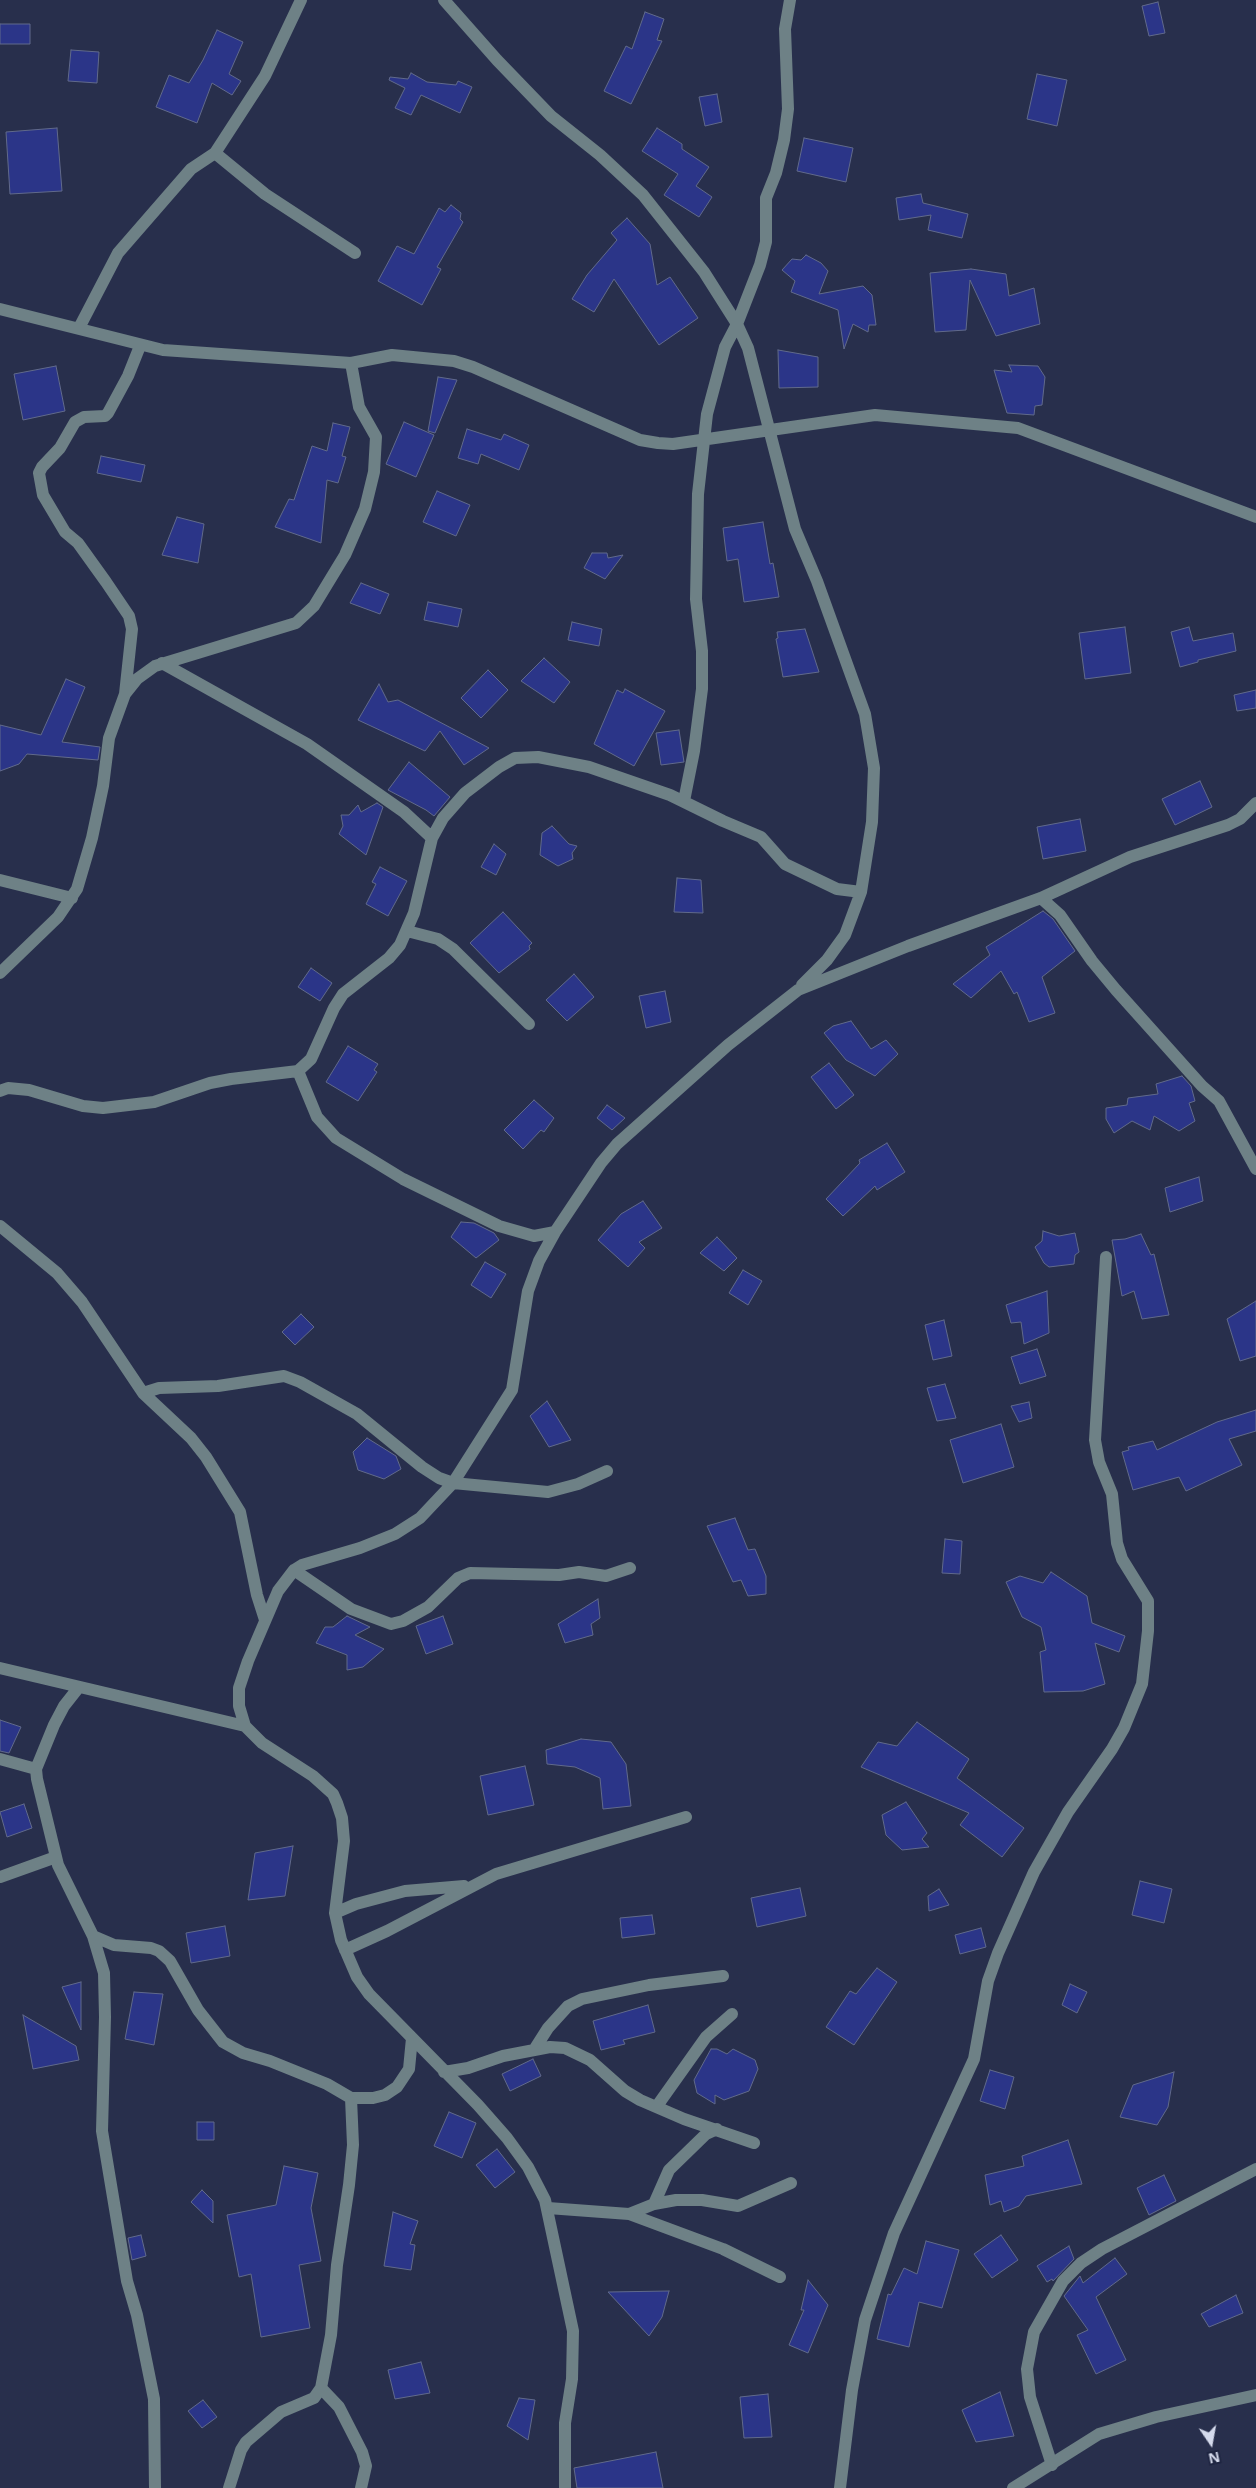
<!DOCTYPE html>
<html>
<head>
<meta charset="utf-8">
<style>
  body { margin:0 }
  #map { position:relative; width:1256px; height:2488px; overflow:hidden; background:#282f4c; font-family:"Open Sans",sans-serif }
  canvas { display:block }
  .north { position:absolute; left:1186px; top:2418px; width:50px; height:50px; -webkit-text-stroke:4px #1e2541; paint-order:stroke; rotate:168deg; font-size:14px; font-weight:700; line-height:20px; text-align:center; color:#d4daec }
  .north::after { content:''; display:block; margin:auto; width:18px; height:22px; background:#d4daec; clip-path:polygon(50% 0,100% 100%,50% 72%,0 100%) }
</style>
</head>
<body>
<div id="map">
<canvas width="1256" height="2488"></canvas>
<div class="north">N</div>
</div>
<script>
const ctx = document.querySelector('canvas').getContext('2d');
ctx.lineJoin = 'round';
function fill(path, color) {
  ctx.fillStyle = color;
  ctx.fill(path, 'evenodd');
}
function shape(rows) {
  const path = new Path2D();
  for (const r of rows) {
    path.moveTo(r[0], r[1]);
    for (let i = 2; i < r.length; i += 2) path.lineTo(r[i], r[i + 1]);
  }
  return path;
}
function stroke(path, color, width, dash) {
  ctx.strokeStyle = color;
  ctx.lineWidth = width;
  ctx.lineCap = dash ? 'butt' : 'round';
  ctx.setLineDash(dash || []);
  ctx.stroke(path);
}
const building = shape([
  [1158,2,1165,33,1149,36,1142,6,1158,2],
  [645,12,664,19,657,40,662,41,631,104,604,91,626,46,632,49,645,12],
  [0,24,30,24,30,44,0,44,0,24],
  [217,30,243,42,229,74,241,81,232,95,212,83,197,123,156,107,169,75,189,83,203,60,217,30],
  [71,50,99,52,97,83,68,81,71,50],
  [411,73,427,82,456,85,458,81,472,87,460,113,421,95,411,115,395,108,405,88,389,80,390,77,408,79,411,73],
  [1037,74,1067,80,1057,126,1027,119,1037,74],
  [717,94,722,122,705,126,699,97,717,94],
  [57,128,62,191,10,194,6,132,57,128],
  [657,128,682,144,682,149,709,167,696,186,712,197,699,217,664,195,678,174,642,151,657,128],
  [804,138,853,148,846,182,797,171,804,138],
  [921,194,923,203,968,214,962,238,928,230,931,215,899,220,896,198,921,194],
  [451,205,461,213,460,219,463,222,437,267,441,269,422,305,378,281,397,246,414,254,439,208,445,212,451,205],
  [627,218,650,244,657,285,670,277,698,318,659,345,614,279,594,312,572,299,587,275,617,240,611,233,627,218],
  [806,255,821,263,828,271,819,294,863,286,872,295,876,325,869,325,868,332,853,324,844,349,838,310,791,292,795,281,782,270,792,259,801,260,806,255],
  [971,269,1006,274,1009,296,1034,288,1040,324,996,336,970,280,966,330,935,332,930,273,971,269],
  [778,350,818,357,818,387,779,388,778,350],
  [1009,365,1038,366,1045,377,1042,405,1035,406,1034,415,1007,413,994,370,1012,372,1009,365],
  [56,366,65,411,23,420,14,374,56,366],
  [438,377,457,380,435,433,428,431,438,377],
  [404,422,434,435,416,477,386,464,404,422],
  [333,423,350,427,342,456,346,457,338,483,327,480,321,543,275,527,289,499,294,500,312,446,327,451,333,423],
  [467,429,501,440,504,434,529,445,519,470,481,454,478,464,458,458,467,429],
  [101,456,145,465,141,482,97,473,101,456],
  [437,491,470,505,456,536,423,522,437,491],
  [177,517,204,524,198,563,162,555,177,517],
  [763,522,770,564,773,563,779,597,744,602,738,559,727,561,723,528,763,522],
  [592,553,607,553,608,558,623,555,605,579,584,568,592,553],
  [361,583,389,594,380,614,350,603,361,583],
  [428,602,462,609,458,627,424,620,428,602],
  [572,622,602,629,599,646,568,640,572,622],
  [1125,627,1131,673,1085,679,1079,633,1125,627],
  [1189,627,1193,641,1233,633,1236,651,1198,660,1198,662,1180,667,1171,632,1189,627],
  [805,629,819,672,783,677,776,639,778,638,777,632,805,629],
  [544,658,570,682,554,703,521,681,544,658],
  [488,670,508,690,481,718,461,698,488,670],
  [66,679,85,687,62,742,100,747,98,760,27,754,19,764,0,771,0,725,41,735,66,679],
  [379,684,388,702,398,700,489,748,464,765,440,731,425,751,358,720,379,684],
  [625,689,665,711,634,766,594,744,617,690,623,693,625,689],
  [1256,690,1256,708,1237,711,1234,695,1256,690],
  [679,730,684,762,661,765,656,733,679,730],
  [409,762,450,797,434,816,426,810,388,790,409,762],
  [1200,781,1212,807,1175,825,1162,799,1200,781],
  [377,803,383,807,366,855,339,834,343,826,341,815,349,815,358,805,361,812,377,803],
  [1080,819,1086,851,1043,859,1037,827,1080,819],
  [552,826,569,844,577,846,572,853,573,859,558,866,540,855,542,833,552,826],
  [494,844,506,854,496,875,481,867,494,844],
  [380,867,407,881,388,916,366,904,376,884,372,882,380,867],
  [677,878,701,880,703,913,674,912,677,878],
  [1043,911,1053,919,1075,951,1042,977,1055,1013,1029,1022,1017,992,1014,994,1001,971,971,998,953,984,990,955,986,947,1043,911],
  [503,912,532,943,529,946,530,949,499,973,470,943,503,912],
  [311,968,332,983,320,1001,298,987,311,968],
  [574,974,594,997,567,1021,546,1000,574,974],
  [665,991,671,1022,646,1028,639,996,665,991],
  [851,1021,871,1049,886,1040,898,1054,875,1076,846,1060,824,1033,833,1026,851,1021],
  [348,1046,378,1064,374,1070,377,1072,358,1101,326,1082,348,1046],
  [829,1063,854,1095,836,1109,811,1077,829,1063],
  [1182,1076,1191,1086,1195,1101,1189,1103,1195,1121,1179,1131,1154,1116,1150,1130,1132,1121,1114,1133,1106,1119,1106,1108,1127,1105,1128,1098,1158,1094,1156,1084,1182,1076],
  [534,1100,554,1118,544,1132,541,1130,523,1149,504,1130,534,1100],
  [607,1105,625,1118,612,1130,597,1118,607,1105],
  [887,1143,905,1172,877,1190,875,1186,843,1216,826,1199,860,1163,859,1160,887,1143],
  [1199,1177,1203,1201,1170,1212,1165,1188,1199,1177],
  [643,1201,662,1228,639,1242,645,1248,628,1267,598,1240,621,1214,643,1201],
  [461,1222,474,1223,494,1233,499,1240,476,1258,451,1237,461,1222],
  [1043,1231,1059,1236,1075,1233,1079,1252,1075,1255,1074,1264,1049,1267,1044,1263,1035,1247,1042,1241,1043,1231],
  [1141,1234,1151,1255,1154,1254,1169,1315,1142,1319,1134,1291,1122,1296,1112,1240,1125,1239,1141,1234],
  [717,1237,737,1258,724,1271,700,1253,717,1237],
  [485,1262,506,1274,491,1298,471,1285,485,1262],
  [743,1270,762,1281,748,1305,729,1293,743,1270],
  [1047,1291,1049,1333,1024,1344,1021,1322,1011,1323,1006,1305,1047,1291],
  [1256,1301,1256,1356,1240,1361,1227,1319,1256,1301],
  [301,1314,314,1327,295,1345,282,1332,301,1314],
  [944,1320,952,1356,933,1360,925,1325,944,1320],
  [1037,1349,1046,1376,1020,1384,1011,1357,1037,1349],
  [945,1384,956,1418,937,1421,927,1388,945,1384],
  [547,1401,571,1440,549,1447,530,1416,547,1401],
  [1029,1402,1032,1418,1019,1422,1011,1406,1029,1402],
  [1256,1410,1256,1431,1229,1439,1242,1465,1186,1491,1179,1477,1133,1490,1122,1452,1129,1450,1128,1447,1153,1441,1157,1450,1217,1422,1256,1410],
  [1001,1424,1014,1467,963,1483,950,1440,1001,1424],
  [367,1438,396,1456,401,1469,384,1479,358,1470,353,1452,367,1438],
  [735,1518,748,1550,755,1549,766,1576,766,1594,748,1596,741,1580,733,1582,707,1526,735,1518],
  [945,1539,962,1541,960,1574,942,1573,945,1539],
  [1051,1572,1087,1596,1092,1623,1125,1636,1119,1652,1095,1643,1105,1684,1083,1691,1044,1692,1040,1652,1046,1650,1041,1627,1022,1617,1006,1582,1020,1576,1043,1583,1051,1572],
  [598,1599,600,1618,591,1624,593,1635,565,1643,558,1624,598,1599],
  [347,1616,370,1627,355,1635,384,1649,363,1667,347,1670,347,1655,316,1643,325,1627,333,1627,347,1616],
  [443,1616,453,1644,426,1654,416,1626,443,1616],
  [0,1720,21,1727,9,1753,0,1751,0,1720],
  [917,1722,969,1759,957,1778,1024,1828,1002,1857,960,1825,969,1813,861,1767,878,1742,897,1746,917,1722],
  [581,1739,611,1742,626,1764,631,1806,603,1809,600,1778,575,1767,547,1764,546,1750,581,1739],
  [525,1766,534,1805,488,1815,480,1776,525,1766],
  [906,1802,927,1833,922,1839,929,1847,902,1850,886,1835,882,1815,906,1802],
  [24,1804,32,1828,7,1837,0,1812,24,1804],
  [293,1846,285,1896,248,1900,255,1853,293,1846],
  [1140,1881,1172,1889,1164,1923,1132,1915,1140,1881],
  [800,1888,806,1916,757,1927,751,1898,800,1888],
  [939,1889,949,1905,929,1911,928,1896,939,1889],
  [652,1915,655,1934,622,1938,620,1918,652,1915],
  [225,1926,230,1956,191,1963,186,1933,225,1926],
  [981,1928,986,1947,960,1954,955,1935,981,1928],
  [877,1968,897,1982,854,2045,826,2027,850,1991,856,1994,877,1968],
  [81,1982,81,2030,62,1987,81,1982],
  [1070,1984,1087,1992,1077,2013,1062,2005,1070,1984],
  [134,1992,163,1994,154,2045,125,2039,134,1992],
  [648,2005,655,2032,623,2040,625,2044,601,2050,593,2021,648,2005],
  [23,2015,76,2046,79,2060,33,2069,23,2015],
  [711,2049,717,2049,727,2054,733,2049,755,2060,758,2069,749,2091,724,2100,715,2095,715,2104,697,2093,694,2080,711,2049],
  [533,2059,541,2076,510,2091,502,2074,533,2059],
  [990,2070,1014,2077,1005,2109,980,2101,990,2070],
  [1174,2072,1168,2107,1157,2125,1120,2117,1133,2085,1174,2072],
  [449,2112,476,2123,462,2158,434,2146,449,2112],
  [197,2122,214,2122,214,2140,197,2140,197,2122],
  [1068,2140,1082,2184,1026,2196,1019,2206,1004,2212,1001,2201,990,2205,985,2175,1024,2166,1022,2156,1068,2140],
  [497,2149,515,2172,495,2188,476,2165,497,2149],
  [284,2166,318,2173,311,2208,321,2261,299,2265,310,2328,261,2337,251,2274,239,2277,227,2215,276,2205,284,2166],
  [1164,2175,1176,2201,1149,2215,1137,2188,1164,2175],
  [202,2190,213,2201,213,2223,191,2202,202,2190],
  [393,2212,418,2221,410,2244,415,2245,411,2270,384,2266,393,2212],
  [141,2235,146,2256,132,2260,128,2238,141,2235],
  [1001,2235,1018,2260,992,2278,974,2254,1001,2235],
  [926,2241,959,2250,942,2308,919,2302,909,2347,877,2339,888,2294,891,2295,904,2268,917,2274,926,2241],
  [1069,2246,1074,2259,1053,2281,1052,2279,1047,2282,1037,2266,1069,2246],
  [1115,2258,1127,2274,1096,2297,1126,2360,1096,2374,1077,2335,1088,2330,1064,2296,1080,2276,1083,2283,1115,2258],
  [808,2280,828,2305,808,2353,789,2345,804,2310,801,2310,808,2280],
  [669,2291,662,2317,649,2336,608,2292,669,2291],
  [1236,2295,1243,2313,1209,2327,1201,2314,1236,2295],
  [421,2362,430,2393,395,2399,388,2370,421,2362],
  [1000,2392,1014,2436,976,2442,962,2410,1000,2392],
  [768,2394,772,2437,744,2438,740,2397,768,2394],
  [519,2398,535,2400,528,2440,507,2426,519,2398],
  [203,2400,217,2417,202,2428,188,2411,203,2400],
  [656,2452,663,2488,577,2488,574,2468,656,2452]
]);
fill(building, '#2b3588');
stroke(building, '#616a8b', 1);
stroke(shape([
  [444,0,497,60,551,116,600,155,643,195,704,272,737,324,748,348,795,529,817,581,865,714,874,768,872,822,861,892,845,935,827,960,802,985],
  [215,153,265,194,355,253],
  [0,309,163,350,351,363,392,355,454,361,473,367,640,440,658,443,673,444,875,415,1018,428,1256,517],
  [79,328,118,253,191,169,215,153,265,76,301,0],
  [162,663,307,744,404,812,432,838],
  [125,694,137,679,155,666,296,623,314,606,345,555,365,509,374,472,376,437,359,407,351,363],
  [684,801,694,751,702,689,702,651,696,599,698,494,707,414,725,347,737,324,760,265,766,242,766,198,776,173,784,140,788,109,785,29,790,0],
  [0,880,72,898],
  [1041,898,1060,915,1092,961,1116,990,1202,1086,1219,1101,1256,1169],
  [407,931,438,939,453,949,529,1024],
  [0,973,58,917,77,889,92,838,103,786,109,738,125,694,132,629,129,616,106,582,78,543,65,532,43,495,39,473,42,467,60,448,75,422,84,417,105,416,108,413,128,376,140,346],
  [298,1071,317,1117,336,1138,403,1179,499,1226,534,1236,555,1232],
  [0,1091,8,1088,29,1090,83,1106,103,1108,154,1102,210,1083,231,1079,298,1071,311,1059,334,1008,343,994,389,958,400,945,414,913,432,838,443,818,465,793,499,767,515,758,538,757,589,767,670,795,723,821,761,837,785,864,837,889,861,892],
  [0,1226,57,1273,82,1302,143,1393,191,1438,206,1457,240,1512,257,1595,265,1620],
  [143,1393,159,1388,218,1386,284,1376,300,1382,357,1414,422,1467,439,1478,453,1483,548,1492,578,1484,607,1471],
  [294,1570,351,1609,391,1624,403,1621,428,1607,458,1578,470,1573,559,1575,579,1572,606,1576,630,1568],
  [0,1668,245,1726],
  [79,1687,64,1706,54,1725,36,1769,37,1779,58,1865,93,1936,104,1973,105,2017,102,2131,127,2281,137,2315,154,2399,155,2488],
  [0,1759,36,1769],
  [0,1877,56,1857],
  [335,1913,356,1904,405,1891,464,1886],
  [93,1936,114,1945,151,1948,159,1951,170,1961,198,2010,223,2042,243,2053,270,2061,327,2084,351,2098,373,2098,385,2095,397,2087,409,2069,412,2038],
  [345,1950,387,1931,496,1874,686,1817],
  [534,2050,548,2028,568,2006,582,1999,649,1985,723,1976],
  [444,2072,468,2068,503,2056,550,2047,565,2048,590,2060,625,2091,640,2100,684,2119,754,2143],
  [657,2106,706,2037,732,2014],
  [654,2204,669,2170,706,2134,717,2129],
  [548,2208,629,2214,723,2249,780,2277],
  [629,2214,654,2204,676,2200,702,2200,738,2206,791,2183],
  [321,2388,339,2407,362,2452,366,2466,361,2488],
  [1052,2465,1030,2397,1027,2369,1034,2332,1063,2281,1081,2263,1102,2249,1256,2169],
  [229,2488,241,2450,246,2442,281,2412,314,2398,321,2388,331,2335,337,2265,349,2185,353,2145,351,2098],
  [565,2488,565,2423,572,2379,573,2331,545,2200,528,2167,507,2138,478,2105,369,1994,357,1977,341,1940,335,1913,344,1841,342,1818,337,1803,333,1794,313,1776,262,1743,245,1726,239,1706,239,1688,248,1661,278,1591,294,1570,302,1565,360,1548,395,1534,420,1518,453,1483,512,1390,528,1291,539,1261,555,1232,601,1163,617,1144,728,1045,798,990,908,946,1041,898,1130,857,1228,825,1240,819,1256,803],
  [840,2488,852,2390,865,2320,894,2233,974,2059,988,1981,998,1953,1034,1872,1068,1812,1112,1749,1124,1728,1142,1684,1148,1631,1148,1601,1122,1559,1117,1543,1112,1494,1099,1462,1095,1440,1106,1257],
  [1013,2488,1099,2434,1156,2417,1256,2395]
]), '#6e8186', 12);
</script>
</body>
</html>
